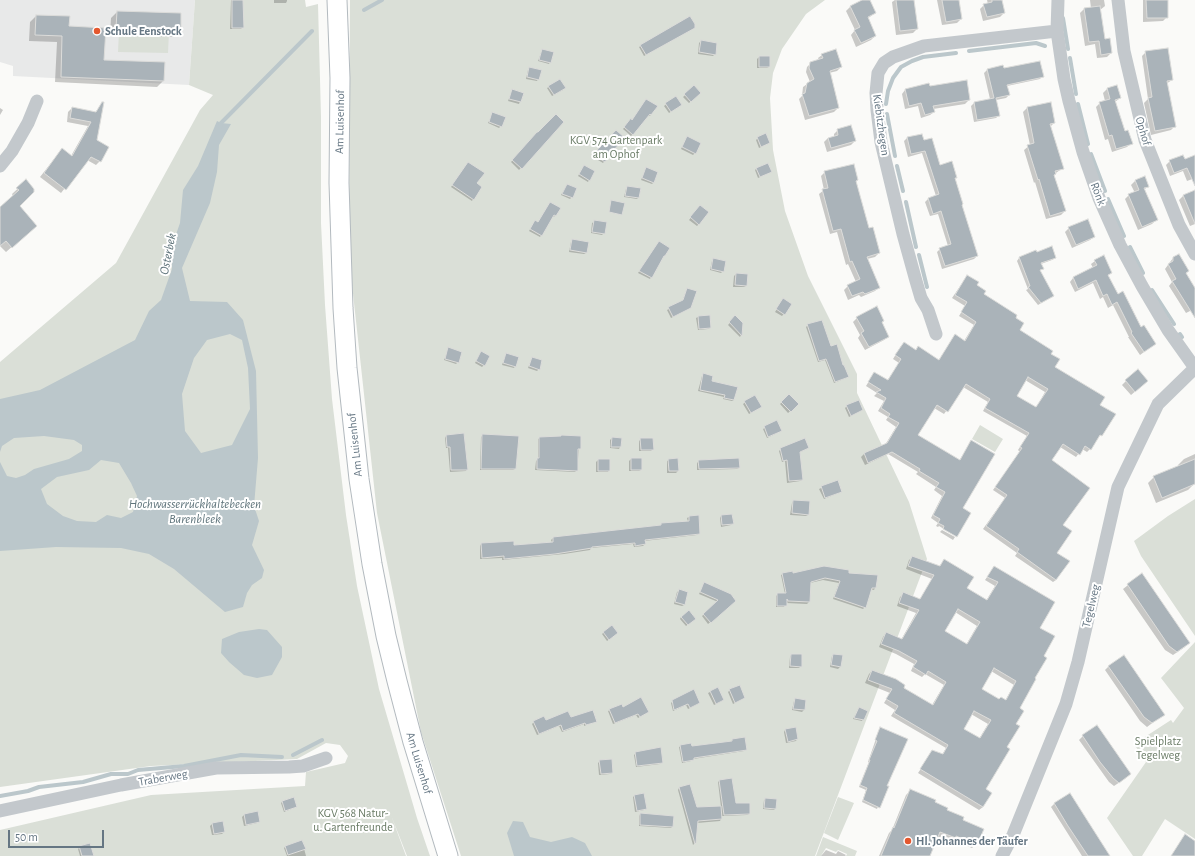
<!DOCTYPE html>
<html>
<head>
<meta charset="utf-8">
<style>
  body { margin:0 }
  #map { position:relative; width:1195px; height:856px; overflow:hidden; background:#fafaf8; font-family:"Alegreya Sans",sans-serif }
  canvas { display:block }
  .scale { position:absolute; left:8px; top:830px; width:96px; height:18px; box-sizing:border-box; border:2px solid #657683; border-top:0; padding-left:5px; font-size:12px; line-height:14px; white-space:nowrap; color:#657683; -webkit-text-stroke:3px #fff; paint-order:stroke }
</style>
</head>
<body>
<div id="map">
<canvas width="1195" height="856"></canvas>
<div class="scale">50 m</div>
</div>
<script>
const ctx = document.querySelector('canvas').getContext('2d');
ctx.lineJoin = 'round';
function fill(path, color) {
  ctx.fillStyle = color;
  ctx.fill(path, 'evenodd');
}
function shape(rows) {
  const path = new Path2D();
  for (const r of rows) {
    path.moveTo(r[0], r[1]);
    for (let i = 2; i < r.length; i += 2) path.lineTo(r[i], r[i + 1]);
  }
  return path;
}
function stroke(path, color, width, dash) {
  ctx.strokeStyle = color;
  ctx.lineWidth = width;
  ctx.lineCap = dash ? 'butt' : 'round';
  ctx.setLineDash(dash || []);
  ctx.stroke(path);
}
function drawText(font, color, halo, rows, align = 'center') {
  ctx.font = font + ' "Alegreya Sans",sans-serif';
  ctx.lineWidth = 4;
  ctx.setLineDash([]);
  ctx.textBaseline = 'middle';
  ctx.strokeStyle = halo;
  ctx.fillStyle = color;
  for (const [text, x, y, turn = 0] of rows) {
    ctx.save();
    ctx.translate(x, y);
    ctx.rotate((+turn || 0) * Math.PI / 180);
    ctx.textAlign = isNaN(turn) ? turn : align;
    if (halo) ctx.strokeText(text, 0, 0);
    ctx.fillText(text, 0, 0);
    ctx.restore();
  }
}
fill(shape([
  [0,0,195,0,189,85,13,76,13,66,0,62]
]), '#e8e9e9');
fill(shape([
  [195,0,305,0,306,7,318,4,321,117,321,223,325,305,332,399,346,515,357,586,379,689,417,818,430,856,407,856,391,815,406,856,0,856,0,830,151,795,305,786,306,772,345,763,348,756,340,745,326,743,297,759,151,766,0,787,0,362,116,263,200,110,213,95,189,85],
  [350,0,825,0,806,14,782,49,773,73,770,98,773,150,785,211,808,276,857,374,857,393,909,502,927,559,815,856,461,856,421,732,377,513,349,257],
  [119,31,169,32,168,53,118,52],
  [980,425,1003,439,995,452,972,439],
  [1195,499,1195,636,1141,556,1134,541,1168,516],
  [1195,642,1195,839,1165,819,1142,856,1133,856,1107,818,1146,762,1134,744,1171,720,1173,723,1184,708,1161,678],
  [838,797,854,803,838,840,824,833],
  [823,837,857,851,855,856,846,856,847,854,838,850,836,852,826,848,821,856,816,856]
]), '#dadfd7');
fill(shape([
  [217,121,221,123,231,124,219,145,217,172,210,203,182,268,190,301,227,302,243,320,256,371,258,458,254,506,259,521,252,545,264,570,262,578,252,585,247,593,243,607,225,612,174,569,149,554,121,548,56,547,0,551,0,462,7,476,16,478,25,475,34,469,69,459,82,451,82,445,74,440,44,436,14,438,2,446,0,452,0,399,40,390,135,340,149,311,161,300,172,269,172,246,180,223,183,190,198,166],
  [230,334,242,340,248,368,250,409,232,445,201,453,185,431,182,394,194,358,207,340],
  [101,460,119,463,131,483,137,496,133,512,121,518,107,515,96,522,77,521,63,516,47,504,41,489,57,477,89,470],
  [259,629,267,630,282,647,282,657,272,675,257,678,244,675,229,662,221,653,222,639,239,632],
  [513,821,523,822,530,837,551,842,572,837,585,843,592,856,514,856,507,833]
]), '#bbc7cb');
fill(shape([
  [231,0,242,0,243,27,241,29,230,29],
  [274,0,287,0,287,1,286,3,274,3],
  [865,0,869,0,875,13,867,19,875,36,871,40,856,47,851,35,855,30,846,11,850,7],
  [895,0,913,0,917,29,913,33,896,35,892,2],
  [937,0,958,0,961,19,957,23,942,25],
  [987,0,1001,0,1004,13,1000,17,983,21,980,9,984,5,988,4],
  [1090,0,1104,0,1105,6,1100,10,1104,40,1111,53,1107,57,1097,58,1095,44,1085,46,1080,13,1084,9,1091,8],
  [1143,0,1167,0,1167,17,1163,21,1143,22],
  [117,12,180,30,173,37,110,34,111,18],
  [36,16,69,17,68,27,103,61,163,81,157,87,55,82,57,42,29,41,30,22],
  [692,29,644,56,639,47,641,46],
  [701,41,715,54,713,56,698,54,699,43],
  [542,50,550,62,549,64,538,61],
  [1146,52,1172,80,1166,84,1175,126,1171,130,1151,135,1144,103,1148,99,1142,56],
  [822,55,841,67,837,71,829,73,838,108,834,112,805,120,799,99,802,96,803,87,810,82,806,72,807,67,811,63,819,60,818,58],
  [759,57,769,57,769,67,767,68,757,68,757,59],
  [1002,66,1003,70,1042,76,1040,79,1007,86,1009,95,1006,98,996,100,999,115,996,118,974,122,971,106,974,103,990,99,984,73,987,70],
  [529,68,538,79,537,81,526,79,528,70],
  [1116,86,1120,98,1115,102,1124,132,1131,143,1127,147,1112,152,1108,139,1105,140,1096,107,1100,103,1105,101,1103,93,1107,89],
  [549,87,563,90,552,96,547,88],
  [694,87,700,93,689,103,683,97],
  [929,87,969,100,965,104,933,109,934,112,930,115,921,118,918,106,905,109,902,94,905,90],
  [512,91,523,93,519,104,508,101],
  [675,98,679,106,669,113,664,106],
  [645,102,651,115,649,116,648,116,631,136,623,129,631,120,632,121],
  [102,103,96,140,100,161,96,165,87,160,61,193,40,177,58,154,71,156,88,126,67,122,68,112,72,108,95,113],
  [1050,103,1054,123,1050,127,1063,168,1053,175,1065,211,1061,215,1046,219,1035,182,1034,183,1024,150,1030,145,1023,112,1027,108],
  [0,108,3,110,0,115],
  [493,113,501,126,499,128,488,123],
  [563,122,519,170,511,162,536,135],
  [838,130,855,141,851,145,827,152,824,142,828,138,834,137,834,134],
  [687,137,695,153,693,155,681,149],
  [758,138,769,143,759,148,756,140],
  [907,138,923,142,939,166,956,177,954,179,961,205,977,256,974,259,942,269,937,252,940,249,948,246,938,214,930,216,925,202,928,199,936,196,922,153,908,157,904,141],
  [600,147,611,152,603,163,593,157],
  [1195,156,1195,178,1187,181,1183,171,1170,176,1166,165,1170,161,1184,160],
  [467,165,476,184,473,199,472,201,451,187],
  [584,166,589,180,588,182,578,176],
  [757,168,771,172,758,178,755,170],
  [646,169,654,182,652,184,641,180],
  [825,172,856,181,868,229,879,253,875,257,867,259,879,287,875,291,861,297,859,295,848,300,844,290,848,286,856,282,848,264,846,265,837,232,830,234,819,194,824,190,821,176],
  [1144,178,1148,186,1144,190,1156,220,1152,224,1138,230,1125,199,1129,195,1135,193,1131,185,1135,181],
  [26,181,19,206,30,231,6,252,0,246,0,209,13,196,12,194],
  [567,185,572,197,570,199,561,195],
  [628,187,638,198,637,199,624,197,626,189],
  [1195,191,1195,224,1190,226,1179,200,1183,196],
  [559,208,555,216,553,217,552,217,540,237,529,231,535,221,538,223],
  [699,208,699,224,697,226,689,220],
  [594,222,604,233,602,235,591,233,592,223],
  [1069,228,1094,237,1090,240,1072,248,1065,232],
  [573,240,586,253,584,254,569,252,571,242],
  [1036,251,1036,253,1055,258,1052,260,1041,264,1042,268,1040,271,1053,296,1038,305,1026,290,1028,289,1017,261,1019,258],
  [662,257,650,279,638,273,644,264],
  [1173,258,1185,273,1195,290,1195,316,1192,310,1186,313,1169,286,1172,282,1165,269],
  [713,259,723,271,721,273,710,270,712,261],
  [1095,261,1111,272,1107,276,1117,295,1141,328,1155,344,1140,355,1128,337,1129,337,1113,305,1108,308,1103,297,1100,299,1093,283,1075,292,1070,282,1073,278,1093,268,1091,264],
  [736,274,746,286,744,287,733,287,734,276],
  [967,276,982,294,1014,318,1019,330,1050,354,1054,367,1099,406,1101,435,1097,437,1090,449,1087,452,1082,449,1076,457,1060,447,1051,460,1061,525,1056,553,1056,580,1053,582,1015,556,1017,553,983,529,1005,498,993,490,1020,452,1018,450,1027,436,983,411,988,402,963,387,944,414,934,408,916,435,959,461,969,445,961,509,956,536,939,526,938,527,936,526,938,523,931,518,942,496,934,490,936,487,916,474,918,472,888,454,865,465,861,457,864,454,885,445,896,427,886,420,888,417,878,411,884,401,874,396,877,393,866,386,874,373,887,381,899,363,893,359,901,346,915,351,918,347,938,361,955,336,964,341,974,325,959,316,965,306,952,298],
  [1025,380,1045,392,1036,408,1015,396],
  [687,289,690,308,671,318,667,310,682,302],
  [782,301,791,305,782,316,775,312],
  [698,317,710,328,708,329,698,330,696,318],
  [735,317,741,335,740,337,728,325],
  [857,318,881,323,888,336,884,340,865,350,858,338,860,335,853,322],
  [808,325,830,348,848,376,846,378,834,383,825,360,818,362,806,327],
  [449,348,458,362,456,364,444,360],
  [481,352,484,365,482,367,475,363],
  [506,354,515,366,514,368,502,365],
  [532,358,539,369,537,371,528,368],
  [704,374,711,381,734,400,732,401,723,399,724,397,698,391,702,376],
  [1126,381,1143,385,1131,395,1122,385],
  [789,395,798,404,788,413,780,404],
  [754,396,759,408,749,414,743,404],
  [847,406,862,410,849,417,845,408],
  [777,421,779,432,767,438,763,429],
  [483,435,515,469,513,470,480,470,481,437],
  [446,436,467,469,466,471,450,472,448,448,446,448,445,438],
  [580,437,577,470,575,472,535,470,536,461,538,459,538,439,540,438],
  [612,438,620,447,619,449,610,448,610,440],
  [641,439,653,449,651,451,639,451,639,441],
  [808,448,799,453,802,480,800,481,787,483,785,461,782,462,779,451,781,449],
  [1195,454,1195,481,1194,484,1188,490,1156,503,1148,483,1154,477,1179,466,1178,465,1184,459],
  [631,459,641,459,641,470,639,471,629,471,629,461],
  [598,460,609,460,609,470,608,472,596,472,596,462],
  [669,460,678,471,676,473,667,473,667,461],
  [699,461,739,468,737,469,697,470,697,463],
  [837,481,841,492,824,499,819,489],
  [793,501,808,515,806,516,790,515,792,503],
  [721,516,733,523,731,525,721,527,720,518],
  [689,517,699,533,697,535,644,541,645,544,643,546,634,547,633,544,591,548,590,550,564,554,502,560,502,558,480,559,480,546,481,544,514,546,552,543,551,540,553,538,660,526,661,524,688,522,687,518],
  [942,530,955,537,953,540,940,532],
  [913,557,939,567,944,560,966,589,986,601,995,586,985,580,994,567,1039,628,1042,657,1018,709,1006,747,985,790,983,807,979,810,918,773,933,751,942,755,946,748,891,716,895,710,884,703,890,693,865,683,869,674,872,671,932,705,944,685,925,674,922,677,911,671,914,664,896,654,879,647,883,637,886,633,901,640,916,613,897,606,900,597,904,594,920,600,932,579,906,569,909,560],
  [955,612,977,626,966,645,944,632],
  [991,671,1014,685,1005,701,999,700,980,689],
  [971,714,988,724,979,739,962,729],
  [848,573,875,588,874,590,870,589,865,607,863,609,833,599,839,583,823,580,810,583,809,602,807,604,786,603,784,607,776,607,776,596,778,594,785,594,781,575,783,574],
  [1141,575,1185,647,1173,655,1165,650,1123,589],
  [704,584,735,601,708,624,702,616,718,602,699,594],
  [679,591,684,605,682,606,674,604,677,592],
  [681,617,693,620,686,626,680,619],
  [611,626,615,635,607,641,602,634],
  [791,655,801,666,799,668,789,668,790,657],
  [833,655,842,656,840,667,838,669,830,667,832,656],
  [1109,666,1159,718,1147,727,1140,721,1105,670],
  [718,688,722,701,714,705,708,693],
  [730,690,744,698,733,704,728,692],
  [795,699,804,710,802,712,792,710,794,701],
  [673,701,698,704,688,709,686,705,673,711,671,703],
  [621,705,622,709,648,712,638,718,636,715,613,724,608,711],
  [859,708,863,719,862,721,853,719],
  [570,718,596,721,584,726,584,724,562,732,559,726,537,735,532,724,534,722],
  [785,730,797,739,796,741,786,743,784,732],
  [879,730,907,740,897,763,895,764,877,809,862,802,866,790,859,787,869,762,868,762],
  [1083,736,1126,778,1114,786,1109,782,1079,740],
  [732,740,746,749,744,751,693,759,691,761,682,763,679,747,681,746,691,747,730,742],
  [636,753,662,762,660,764,636,767,634,755],
  [600,761,612,773,610,774,599,775,598,763],
  [719,781,735,804,749,814,747,815,721,816,721,819,720,821,697,823,695,843,693,845,678,790,679,788,696,808,721,807,718,782],
  [910,791,934,803,961,821,976,844,972,848,952,840,950,842,937,837,929,856,879,856,889,833,892,830,906,795],
  [634,796,646,809,644,810,635,812,633,797],
  [766,799,775,809,774,810,763,809,764,800],
  [283,801,296,807,284,812,281,803],
  [1055,803,1104,856,1082,856,1051,807],
  [257,812,259,821,257,823,244,826,242,817,244,815],
  [640,814,672,827,671,828,639,826,639,816],
  [222,822,224,832,222,834,212,835,210,826,212,824],
  [302,841,306,856,287,856,284,848,286,846],
  [80,847,93,856,80,856,78,849],
  [826,850,836,854,838,851,846,855,845,856,821,856]
]), '#0003');
stroke(shape([
  [364,10,382,0],
  [1063,18,1068,49],
  [969,51,1036,43,1045,46],
  [1070,58,1076,94],
  [886,104,888,91,893,78,901,67,912,61,923,57,956,53],
  [1078,104,1088,144],
  [887,114,895,156],
  [220,127,221,123,226,118,312,31],
  [1091,154,1105,191],
  [897,166,903,191],
  [1108,199,1124,236],
  [906,202,916,247],
  [1130,247,1143,273],
  [919,255,927,287],
  [1152,290,1174,324],
  [1180,334,1182,337],
  [293,755,322,740],
  [0,796,28,791,39,787,83,782,111,774,128,774,138,770,184,766,241,755,282,757]
]), '#bbc7cb', 4);
const building = shape([
  [232,0,243,0,244,28,232,28,232,0],
  [862,0,870,0,876,13,868,17,876,36,861,43,854,30,860,27,850,6,862,0],
  [896,0,914,0,918,29,900,31,896,0],
  [942,0,959,0,962,19,946,22,942,0],
  [992,0,1002,0,1005,13,987,17,983,4,992,2,992,0],
  [1146,0,1168,0,1168,18,1147,18,1146,0],
  [1100,6,1105,39,1110,38,1112,53,1101,55,1099,41,1089,42,1084,8,1100,6],
  [117,11,181,13,181,31,116,28,117,11],
  [36,15,70,16,69,26,106,28,104,60,165,62,164,81,61,77,62,36,35,35,36,15],
  [690,16,695,24,695,28,646,55,640,45,690,16],
  [701,40,717,43,716,55,699,52,701,40],
  [1168,48,1173,80,1167,81,1176,127,1155,131,1148,98,1152,97,1145,51,1168,48],
  [542,49,554,52,551,63,539,60,542,49],
  [836,49,842,67,830,71,839,108,809,116,802,94,805,93,807,83,814,79,809,68,810,62,823,58,821,54,836,49],
  [759,56,770,56,770,67,759,67,759,56],
  [1040,61,1044,77,1007,85,1010,95,996,98,1000,116,977,120,974,102,994,98,987,69,1003,65,1004,68,1040,61],
  [529,67,542,70,539,80,527,77,529,67],
  [560,79,566,88,554,95,548,86,560,79],
  [967,80,970,100,933,106,935,112,925,115,921,103,909,106,905,89,929,83,930,86,967,80],
  [694,85,701,93,691,102,684,94,694,85],
  [1117,85,1121,98,1115,100,1125,131,1128,130,1133,144,1116,149,1112,135,1109,136,1099,102,1110,99,1107,88,1117,85],
  [512,89,524,93,521,102,509,99,512,89],
  [676,96,682,105,671,112,665,103,676,96],
  [646,99,658,106,651,115,650,114,633,135,624,127,631,118,632,120,646,99],
  [102,102,104,102,97,140,109,147,101,162,91,157,66,190,44,173,62,148,72,156,91,122,70,118,72,107,96,112,102,102],
  [1051,102,1055,123,1050,124,1064,169,1055,171,1056,174,1054,175,1066,211,1050,216,1039,179,1038,180,1027,145,1034,143,1027,107,1051,102],
  [492,112,506,117,502,127,489,122,492,112],
  [556,114,564,122,522,169,512,160,537,132,538,132,556,114],
  [851,125,856,141,831,148,828,138,838,135,837,129,851,125],
  [616,130,625,138,611,153,605,162,594,155,600,146,601,146,616,130],
  [766,133,770,143,761,147,757,137,766,133],
  [922,134,924,140,932,138,940,165,952,161,957,178,955,178,963,204,962,205,978,256,945,266,939,248,951,244,941,211,933,214,928,198,939,194,925,151,911,154,907,137,922,134],
  [687,136,701,143,696,154,682,147,687,136],
  [1183,155,1185,159,1195,155,1195,186,1187,168,1174,173,1169,160,1183,155],
  [468,162,485,173,477,183,482,187,474,200,452,185,468,162],
  [768,163,772,172,760,177,756,168,768,163],
  [854,164,858,180,856,181,869,228,873,227,880,253,867,257,880,288,865,294,863,292,852,296,847,285,860,279,852,261,850,262,841,229,833,231,822,189,828,188,824,171,854,164],
  [584,165,595,171,590,181,579,174,584,165],
  [646,167,658,172,654,183,642,178,646,167],
  [1145,176,1149,187,1144,188,1158,220,1142,227,1128,194,1139,190,1135,180,1145,176],
  [26,179,34,189,34,192,20,206,37,226,12,248,6,241,0,246,0,207,19,190,16,188,26,179],
  [567,184,577,188,573,198,562,194,567,184],
  [627,186,641,188,639,198,625,196,627,186],
  [1195,190,1195,224,1183,195,1195,190],
  [611,200,625,203,622,215,609,212,611,200],
  [550,202,561,208,556,216,554,215,542,236,530,229,535,220,538,222,550,202],
  [700,205,709,212,699,225,690,217,700,205],
  [1088,219,1095,237,1076,245,1068,227,1088,219],
  [594,220,607,222,605,234,592,232,594,220],
  [572,239,589,242,587,253,570,250,572,239],
  [659,241,670,248,665,256,664,256,652,278,639,271,659,241],
  [1052,246,1056,258,1041,263,1044,269,1040,270,1054,296,1041,303,1028,287,1030,286,1019,257,1036,250,1037,252,1052,246],
  [1179,254,1189,271,1186,273,1195,288,1195,318,1172,281,1176,279,1168,264,1173,261,1173,257,1179,254],
  [1104,255,1112,273,1108,275,1118,294,1123,291,1141,327,1144,325,1156,344,1144,352,1131,333,1132,332,1117,302,1112,305,1107,294,1103,296,1096,280,1078,289,1073,277,1097,265,1094,260,1104,255],
  [713,258,726,261,724,272,711,269,713,258],
  [736,273,748,274,747,286,735,285,736,273],
  [967,275,979,282,977,285,986,291,984,294,1017,315,1016,318,1024,323,1020,330,1053,351,1051,354,1060,359,1055,367,1105,397,1100,405,1116,414,1102,436,1100,435,1091,450,1085,446,1080,455,1063,444,1052,460,1090,488,1063,525,1072,531,1057,553,1070,561,1056,580,1017,552,1019,549,986,526,1007,495,995,487,1022,448,1020,447,1029,433,985,408,990,399,966,384,948,412,937,405,918,435,960,460,971,440,995,454,963,508,971,513,957,537,943,529,944,526,938,523,940,519,933,515,945,492,936,487,939,483,919,471,920,469,892,452,868,463,864,453,887,443,899,423,888,417,890,414,881,408,886,398,876,392,881,390,868,382,874,372,888,380,901,359,895,355,904,342,916,350,918,346,939,360,955,334,965,341,976,322,961,312,967,302,955,295,967,275],
  [1028,377,1048,389,1036,407,1017,396,1028,377],
  [687,288,697,291,691,308,673,317,668,307,683,300,687,288],
  [783,298,792,304,785,315,776,309,783,298],
  [877,306,884,321,882,322,889,337,869,347,861,333,864,331,856,317,877,306],
  [710,315,711,328,699,329,698,316,710,315],
  [735,315,743,323,742,336,729,322,735,315],
  [822,320,831,346,837,344,843,365,844,365,849,377,835,382,826,359,819,361,807,324,822,320],
  [448,347,462,352,459,363,445,359,448,347],
  [481,351,490,356,485,366,476,361,481,351],
  [506,353,519,357,516,367,503,363,506,353],
  [532,357,542,360,540,370,529,366,532,357],
  [1138,369,1148,381,1135,392,1125,380,1138,369],
  [703,373,713,376,712,381,738,387,734,400,724,398,725,395,700,390,703,373],
  [789,394,799,404,791,412,781,402,789,394],
  [755,395,762,407,751,413,744,401,755,395],
  [859,400,863,410,851,416,846,405,859,400],
  [777,420,782,431,768,437,764,426,777,420],
  [464,433,468,470,451,470,450,447,447,447,446,435,464,433],
  [482,434,519,436,516,469,481,469,482,434],
  [561,435,581,436,581,449,578,449,578,471,537,469,537,458,539,458,539,437,561,436,561,435],
  [612,437,622,438,621,447,611,447,612,437],
  [640,438,653,438,654,450,641,450,640,438],
  [805,438,809,448,800,452,803,480,789,481,787,460,783,461,780,448,805,438],
  [631,458,642,458,642,470,631,470,631,458],
  [678,458,679,471,669,471,668,459,678,458],
  [739,458,740,468,699,469,698,460,699,460,739,458],
  [598,459,610,459,610,471,598,471,598,459],
  [1195,459,1195,484,1162,498,1153,476,1195,459],
  [838,480,842,492,825,498,821,486,838,480],
  [793,500,810,501,809,515,792,513,793,500],
  [732,514,734,524,722,525,721,515,732,514],
  [699,515,700,534,645,540,646,544,635,546,635,543,592,547,592,548,555,554,504,559,504,556,482,558,481,543,514,541,514,545,553,542,553,537,661,525,661,523,689,521,689,516,699,515],
  [912,556,940,566,944,559,974,577,967,588,987,600,998,582,987,577,994,566,1055,602,1040,628,1055,636,1044,656,1047,658,1035,678,1036,679,1020,708,1024,711,1016,724,1020,726,1007,747,1010,749,986,789,992,793,983,807,920,769,932,750,943,754,948,745,894,713,898,706,886,699,892,689,868,680,872,670,896,679,905,685,904,688,933,705,946,682,928,671,926,675,913,667,917,661,899,651,881,644,886,632,902,639,919,610,899,603,903,592,920,599,934,575,908,566,912,556],
  [958,609,980,622,967,644,945,631,958,609],
  [994,668,1016,681,1006,700,1001,697,999,699,982,689,994,668],
  [974,711,991,720,980,738,964,729,974,711],
  [824,566,849,570,849,573,878,575,876,588,872,588,866,608,834,597,840,581,825,578,811,582,810,602,788,601,787,599,787,606,777,606,777,593,786,593,782,573,793,571,793,573,824,566],
  [1142,573,1190,643,1177,652,1169,646,1127,584,1142,573],
  [704,582,731,594,736,601,711,623,703,614,718,600,700,592,704,582],
  [679,589,688,592,685,605,675,602,679,589],
  [689,610,696,619,688,625,681,617,689,610],
  [612,625,618,633,609,640,603,632,612,625],
  [791,654,802,654,802,667,790,666,791,654],
  [833,654,843,655,841,667,831,665,833,654],
  [1124,655,1165,715,1152,723,1144,717,1108,666,1124,655],
  [740,685,745,698,735,703,729,689,740,685],
  [718,687,724,700,716,704,710,691,718,687],
  [694,689,700,703,690,708,688,704,674,710,672,700,694,689],
  [641,697,649,712,640,717,638,714,615,723,609,709,622,704,623,707,641,697],
  [795,698,806,700,805,710,793,709,795,698],
  [859,707,868,711,864,720,854,718,859,707],
  [593,710,597,722,586,725,585,723,563,731,561,725,539,734,533,721,544,716,546,720,568,711,571,717,593,710],
  [1097,725,1131,774,1119,783,1113,778,1100,762,1082,735,1097,725],
  [796,727,798,739,788,742,785,729,796,727],
  [880,727,908,739,887,786,889,786,880,808,863,800,867,788,860,785,870,760,869,760,877,741,875,740,880,727],
  [745,737,747,750,694,758,694,760,683,762,680,745,691,743,692,746,732,741,732,739,745,737],
  [661,747,663,763,637,766,635,752,661,747],
  [612,759,613,773,601,774,599,760,612,759],
  [732,778,736,803,750,803,750,814,724,815,719,780,732,778],
  [690,784,697,807,721,806,722,819,698,821,696,843,695,844,679,787,690,784],
  [910,789,936,800,935,802,948,808,947,810,964,817,963,820,984,829,977,845,956,836,956,838,940,832,930,856,881,856,893,827,894,828,910,789],
  [644,793,647,809,637,811,634,795,644,793],
  [1070,793,1089,823,1110,856,1088,856,1068,826,1054,803,1070,793],
  [294,797,297,807,285,811,282,801,294,797],
  [765,798,777,799,776,809,764,808,765,798],
  [258,811,260,822,246,825,244,814,258,811],
  [640,813,674,816,673,827,640,825,640,813],
  [223,821,225,832,214,834,212,823,223,821],
  [1185,834,1195,841,1195,856,1171,856,1185,834],
  [302,840,306,849,288,855,285,846,302,840],
  [90,843,94,856,82,856,79,846,90,843]
]);
fill(building, '#aab3b9');
stroke(building, '#dcdcda', 1);
const secondary = shape([
  [337,0,340,78,339,183,343,308,347,368,359,479,372,564,386,636,397,681,413,742,448,856]
]);
stroke(secondary, '#b3babf', 21);
stroke(shape([
  [1058,0,1057,31,1064,79,1069,101,1083,152,1099,198,1120,245,1142,286,1168,330,1195,368],
  [1118,0,1124,51,1145,140,1179,225,1195,254],
  [0,166,12,151,28,123,37,101],
  [936,334,928,310,921,298,916,281,903,234,881,142,877,110,876,93,878,73,884,63,893,57,924,46,1057,31],
  [0,811,121,785,216,768,289,767,303,766,326,758],
  [1002,856,1013,835,1066,704,1078,662,1118,487,1158,404,1195,368]
]), '#c3c8cc', 13);
stroke(secondary, '#fff', 19);
for (const [x, y, r, color] of [
  [97,31,4,"#e4572e"],
  [908,841,4,"#e4572e"]
]) {
  const dot = new Path2D();
  dot.arc(x, y, r, 0, 2 * Math.PI);
  ctx.fillStyle = color;
  ctx.fill(dot);
  stroke(dot, '#fff', 1.5);
}
drawText('bold 12px', '#657683', '#fff', [
  ["Schule Eenstock",105,31],
  ["Hl. Johannes der Täufer",916,841]
], 'left');
drawText('12px', '#657683', '#fff', [
  ["Am Luisenhof",340,122,-89],
  ["Kiebitzhegen",881,125,82],
  ["Ophof",1143,131,74],
  ["Rönk",1098,194,69],
  ["Am Luisenhof",355,445,-96],
  ["Tegelweg",1091,606,-77],
  ["Am Luisenhof",419,763,73],
  ["Traberweg",163,778,-10]
]);
drawText('12px', '#687a64', '#fff', [
  ["KGV 574 Gartenpark",616,140],
  ["am Ophof",616,154],
  ["Spielplatz",1158,741],
  ["Tegelweg",1158,755],
  ["KGV 568 Natur-",353,813],
  ["u. Gartenfreunde",353,827]
]);
drawText('italic 13px', '#60757c', '#fff', [
  ["Osterbek",168,254,-79],
  ["Hochwasserrückhaltebecken",195,504],
  ["Barenbleek",195,519]
]);
</script>
</body>
</html>
